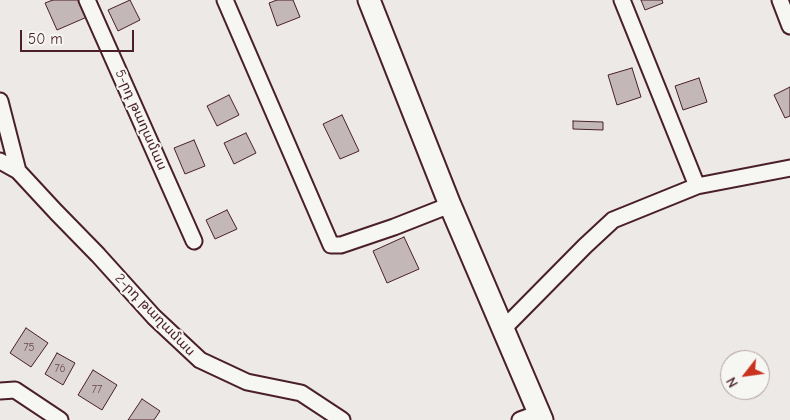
<!DOCTYPE html>
<html>
<head>
<meta charset="utf-8">
<style>
  body { margin:0 }
  #map { position:relative; width:790px; height:420px; overflow:hidden; background:#ece9e6; font-family:"Comic Neue",sans-serif }
  canvas { display:block }
  .north { position:absolute; left:720px; top:350px; width:50px; height:50px; box-sizing:border-box; background:#f6f6f2; border:1px solid #b1a0a2; border-radius:50%; rotate:240deg; font-size:14px; font-weight:700; line-height:20px; text-align:center; color:#4a1f2b }
  .north::after { content:''; display:block; margin:auto; width:18px; height:22px; background:#c8321e; clip-path:polygon(50% 0,100% 100%,50% 72%,0 100%) }
  .scale { position:absolute; left:20px; top:30px; width:114px; height:22px; box-sizing:border-box; border:2px solid #4a1f2b; border-top:0; padding-left:6px; font-size:15px; line-height:18px; white-space:nowrap; color:#4a1f2b; -webkit-text-stroke:4px #f6f6f2; paint-order:stroke }
</style>
</head>
<body>
<div id="map">
<canvas width="790" height="420"></canvas>
<div class="north">N</div>
<div class="scale">50 m</div>
</div>
<script>
const ctx = document.querySelector('canvas').getContext('2d');
ctx.lineJoin = 'round';
function fill(path, color) {
  ctx.fillStyle = color;
  ctx.fill(path, 'evenodd');
}
function shape(rows) {
  const path = new Path2D();
  for (const r of rows) {
    path.moveTo(r[0], r[1]);
    for (let i = 2; i < r.length; i += 2) path.lineTo(r[i], r[i + 1]);
  }
  return path;
}
function stroke(path, color, width, dash) {
  ctx.strokeStyle = color;
  ctx.lineWidth = width;
  ctx.lineCap = dash ? 'butt' : 'round';
  ctx.setLineDash(dash || []);
  ctx.stroke(path);
}
function drawText(font, color, halo, rows, align = 'center') {
  ctx.font = font + ' "Comic Neue","Noto Sans Armenian",sans-serif';
  ctx.lineWidth = 4;
  ctx.setLineDash([]);
  ctx.textBaseline = 'middle';
  ctx.strokeStyle = halo;
  ctx.fillStyle = color;
  for (const [text, x, y, turn = 0] of rows) {
    ctx.save();
    ctx.translate(x, y);
    ctx.rotate((+turn || 0) * Math.PI / 180);
    ctx.textAlign = isNaN(turn) ? turn : align;
    if (halo) ctx.strokeText(text, 0, 0);
    ctx.fillText(text, 0, 0);
    ctx.restore();
  }
}
const building = shape([
  [53,0,79,0,87,17,57,30,45,3,53,0],
  [130,0,140,20,118,31,108,10,130,0],
  [277,0,293,0,300,17,277,26,269,3,277,0],
  [641,0,662,0,663,3,645,10,641,0],
  [632,68,641,97,617,105,608,75,632,68],
  [699,78,707,102,683,110,675,86,699,78],
  [790,87,790,116,785,118,774,95,790,87],
  [229,95,239,115,217,126,207,106,229,95],
  [342,115,359,151,340,159,323,124,342,115],
  [573,121,603,122,603,130,573,129,573,121],
  [246,133,256,153,234,164,224,143,246,133],
  [194,140,205,166,185,174,174,148,194,140],
  [227,210,237,229,215,239,206,220,227,210],
  [404,237,419,269,387,283,373,251,404,237],
  [26,328,48,343,31,367,10,353,26,328],
  [57,353,75,363,63,385,45,374,57,353],
  [93,370,117,385,102,410,78,395,93,370],
  [142,399,160,411,154,420,128,420,142,399]
]);
fill(building, '#c4b7b7');
stroke(building, '#4a1f2b', 1);
const minor = shape([
  [87,0,194,241],
  [225,0,331,245,341,245,394,227,450,205],
  [622,0,697,186],
  [780,0,790,26],
  [0,101,18,171],
  [0,161,18,171,56,212,98,255,154,317,200,360,247,382,301,393,342,420],
  [503,329,585,246,613,220,697,186,790,168],
  [0,391,15,390,60,420],
  [520,420,539,413]
]);
const secondary = shape([
  [369,0,450,205,542,420]
]);
stroke(minor, '#4a1f2b', 19);
stroke(secondary, '#4a1f2b', 25);
stroke(minor, '#f6f6f2', 15);
stroke(secondary, '#f6f6f2', 21);
drawText('11px', '#68454e', null, [
  ["75",29,348],
  ["76",60,369],
  ["77",97,390]
]);
drawText('14px', '#4a1f2b', '#f6f6f2', [
  ["5-րդ թաղամաս",141,120,66],
  ["2-րդ թաղամաս",155,315,46]
]);
</script>
</body>
</html>
